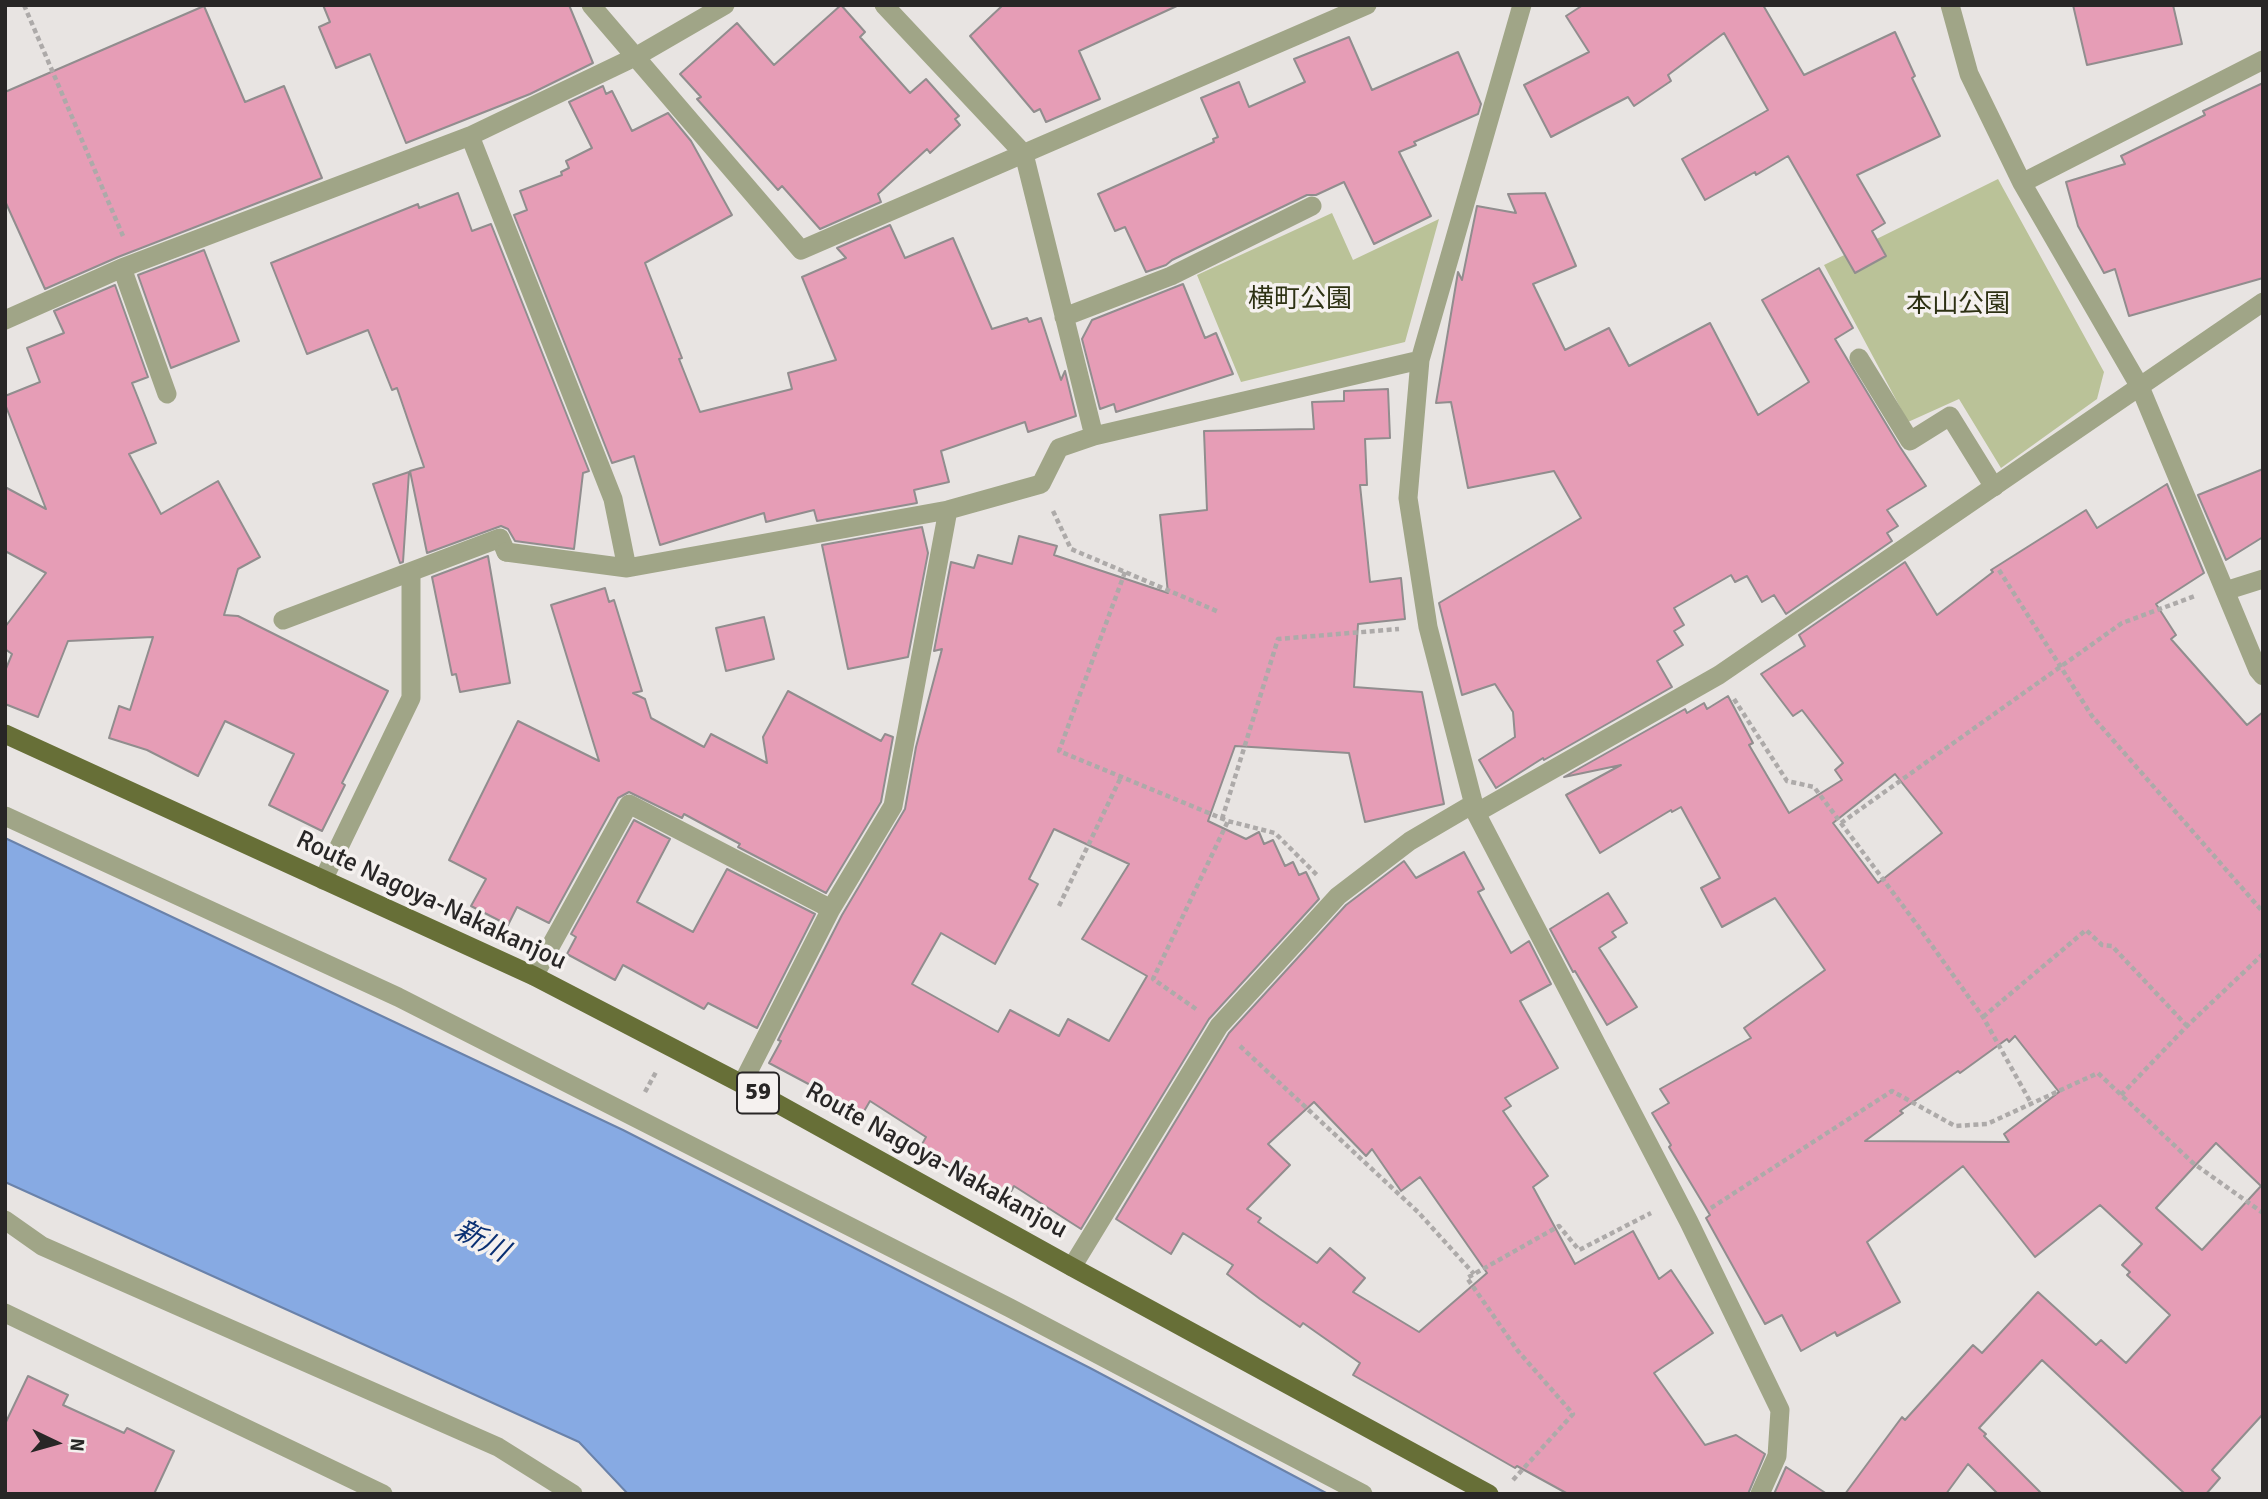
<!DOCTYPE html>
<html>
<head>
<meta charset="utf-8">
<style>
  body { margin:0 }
  #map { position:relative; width:2268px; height:1499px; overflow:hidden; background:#e8e4e2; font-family:Signika,sans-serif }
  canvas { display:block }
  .frame { position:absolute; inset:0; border:7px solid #282626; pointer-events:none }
  .north { position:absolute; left:21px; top:1408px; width:70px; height:70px; -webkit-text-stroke:5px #f5f1ef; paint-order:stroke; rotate:95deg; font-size:19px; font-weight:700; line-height:28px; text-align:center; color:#282626 }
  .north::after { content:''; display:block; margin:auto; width:24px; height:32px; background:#282626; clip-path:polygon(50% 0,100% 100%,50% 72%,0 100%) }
</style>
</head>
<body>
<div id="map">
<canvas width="2268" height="1499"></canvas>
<div class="frame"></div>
<div class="north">N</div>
</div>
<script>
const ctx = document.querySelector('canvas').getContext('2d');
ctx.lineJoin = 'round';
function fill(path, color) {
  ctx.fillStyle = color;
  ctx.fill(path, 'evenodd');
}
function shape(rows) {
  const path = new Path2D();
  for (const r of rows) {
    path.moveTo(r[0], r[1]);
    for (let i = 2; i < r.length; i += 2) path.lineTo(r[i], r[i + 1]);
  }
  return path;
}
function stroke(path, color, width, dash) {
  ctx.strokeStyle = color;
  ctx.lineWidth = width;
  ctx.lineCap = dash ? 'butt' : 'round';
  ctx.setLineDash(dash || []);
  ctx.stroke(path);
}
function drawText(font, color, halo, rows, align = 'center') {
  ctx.font = font + ' Signika,"Noto Sans JP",sans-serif';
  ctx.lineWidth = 7;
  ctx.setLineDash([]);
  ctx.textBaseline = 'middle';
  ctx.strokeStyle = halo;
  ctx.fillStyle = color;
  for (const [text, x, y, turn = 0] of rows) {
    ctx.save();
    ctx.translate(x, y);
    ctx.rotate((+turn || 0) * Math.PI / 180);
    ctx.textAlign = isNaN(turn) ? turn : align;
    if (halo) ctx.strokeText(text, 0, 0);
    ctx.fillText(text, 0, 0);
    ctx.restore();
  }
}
fill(shape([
  [1998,179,2104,372,2097,399,2001,468,1959,399,1908,422,1824,265],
  [1332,213,1353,260,1439,219,1405,342,1241,382,1197,275]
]), '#bac298');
const water = shape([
  [5,838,623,1130,1090,1368,1328,1494,628,1494,579,1442,5,1182,5,838]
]);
fill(water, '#87aae3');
stroke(water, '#6a82aa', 2);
const building = shape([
  [323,5,569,5,593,63,530,94,406,143,370,54,336,68,319,27,330,22,323,5],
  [841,5,865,32,860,37,910,93,926,79,959,116,955,119,960,125,930,153,927,149,878,194,881,202,820,229,782,186,778,190,697,99,701,97,680,74,737,23,774,65,841,5],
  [1003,5,1179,5,1079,51,1100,99,1046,122,1040,109,1034,112,970,36,1003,5],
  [1583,5,1763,5,1804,75,1895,32,1915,76,1912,78,1940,136,1857,175,1885,223,1872,231,1886,256,1855,273,1788,156,1756,175,1755,172,1705,200,1682,159,1768,110,1724,33,1668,75,1671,81,1634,106,1628,97,1551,137,1524,85,1589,52,1566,16,1583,5],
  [2073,5,2173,5,2182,44,2087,65,2073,5],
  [204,6,245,102,284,86,322,178,118,257,45,289,5,201,5,92,204,6],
  [1349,37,1372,90,1458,52,1481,104,1478,114,1414,142,1416,145,1399,152,1431,216,1374,244,1344,182,1316,195,1307,195,1172,260,1166,265,1146,272,1125,227,1115,231,1098,194,1214,142,1213,139,1218,137,1201,98,1239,82,1249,107,1305,82,1294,59,1349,37],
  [2263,83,2263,278,2129,316,2115,269,2104,273,2078,226,2066,182,2125,164,2121,156,2205,115,2203,111,2263,83],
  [603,86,606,94,612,91,632,131,668,113,691,141,732,215,645,263,682,358,679,359,700,412,792,389,788,373,836,360,802,277,846,258,837,248,890,225,905,258,953,238,992,329,1027,318,1029,322,1041,318,1061,380,1065,371,1076,416,1028,432,1025,422,941,451,949,482,914,490,917,503,817,521,814,510,766,522,764,513,660,545,634,456,612,463,514,215,527,210,520,191,562,175,561,172,569,168,566,161,592,148,569,102,603,86],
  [458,193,472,231,491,224,589,471,583,473,574,549,515,541,508,529,501,526,427,553,410,471,424,467,397,388,392,390,368,330,307,354,271,263,418,204,419,208,458,193],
  [1545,193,1576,266,1533,284,1565,350,1609,328,1629,366,1710,323,1758,415,1809,382,1762,300,1819,268,1853,328,1835,339,1900,447,1926,486,1887,510,1898,526,1887,533,1892,541,1786,614,1774,595,1762,602,1747,576,1735,582,1731,575,1674,608,1684,625,1674,631,1683,645,1657,661,1672,687,1544,760,1543,758,1496,788,1479,760,1515,737,1513,712,1495,684,1462,695,1439,603,1581,518,1554,471,1468,488,1451,402,1436,403,1458,272,1462,280,1477,206,1516,213,1508,194,1545,193],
  [204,250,239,341,171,368,138,275,204,250],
  [1183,284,1205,338,1216,333,1233,374,1116,412,1114,404,1100,409,1082,339,1092,320,1183,284],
  [115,285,148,377,132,383,156,443,129,454,161,514,218,481,260,557,238,569,224,615,238,616,388,691,342,783,345,785,322,831,269,805,294,754,225,721,198,776,147,750,109,738,119,706,130,710,153,637,68,641,38,717,5,704,5,671,12,654,5,649,5,627,46,573,5,551,5,487,46,509,5,404,5,396,40,382,27,348,64,333,54,311,115,285],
  [1388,389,1390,438,1365,439,1367,485,1360,485,1370,582,1401,578,1405,619,1358,624,1354,687,1422,692,1444,804,1365,822,1349,753,1235,746,1208,821,1246,839,1259,832,1264,844,1273,840,1285,866,1293,862,1299,875,1306,872,1319,899,1209,1019,1081,1229,1014,1186,1006,1201,960,1176,963,1171,920,1148,926,1137,870,1101,863,1113,769,1063,781,1041,778,1040,842,915,905,809,916,747,942,649,934,651,951,562,974,568,978,555,1012,564,1019,536,1057,546,1054,555,1168,593,1160,515,1207,510,1204,431,1314,429,1312,402,1344,401,1344,391,1388,389],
  [1054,829,1129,864,1082,939,1147,976,1109,1041,1068,1019,1059,1036,1010,1010,998,1032,912,984,941,933,995,964,1038,884,1029,879,1054,829],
  [2263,469,2263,537,2226,560,2198,495,2263,469],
  [409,472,403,562,400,563,373,484,409,472],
  [2167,484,2204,573,2156,604,2176,635,2171,639,2247,725,2263,712,2263,1414,2212,1470,2220,1478,2206,1494,2185,1494,2042,1360,1979,1428,1986,1434,1984,1436,2042,1494,1998,1494,1968,1464,1946,1494,1845,1494,1902,1417,1905,1420,1973,1345,1982,1353,2038,1292,2096,1345,2101,1340,2126,1363,2170,1315,2127,1275,2130,1272,2122,1265,2142,1244,2100,1205,2035,1257,1963,1166,1867,1242,1900,1302,1837,1336,1835,1332,1801,1351,1782,1315,1765,1324,1706,1218,1710,1215,1669,1147,1671,1145,1652,1113,1669,1103,1660,1089,1751,1038,1744,1028,1825,970,1775,898,1722,927,1701,888,1720,878,1681,807,1672,812,1671,810,1600,853,1566,795,1621,765,1564,777,1685,709,1687,713,1704,703,1707,709,1728,696,1753,743,1749,745,1789,813,1842,780,1835,770,1843,763,1802,710,1793,716,1761,674,1805,646,1799,635,1905,562,1937,615,1993,572,1991,570,2086,510,2097,528,2167,484],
  [1895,774,1942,833,1878,883,1833,823,1895,774],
  [2015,1036,2059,1092,2004,1134,2009,1142,1865,1141,1903,1113,1900,1111,1958,1071,1960,1073,2007,1039,2009,1042,2015,1036],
  [2216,1143,2261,1186,2202,1250,2156,1208,2216,1143],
  [922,527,928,553,908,657,848,669,822,545,922,527],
  [488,556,510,683,460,692,456,674,452,675,432,577,488,556],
  [605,588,609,602,614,600,642,691,633,693,645,699,651,718,704,747,711,734,767,763,763,737,788,691,881,741,885,734,893,737,881,802,826,893,738,847,740,844,684,814,682,818,629,792,618,798,549,923,517,907,508,925,471,906,486,879,449,860,518,721,599,761,551,605,605,588],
  [764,617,774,659,726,671,716,628,764,617],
  [634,820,670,839,637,902,693,932,727,869,815,914,757,1028,708,1003,704,1009,623,965,615,980,567,954,576,937,571,934,634,820],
  [1464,852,1484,889,1478,892,1511,953,1529,941,1551,984,1520,1001,1558,1068,1505,1098,1511,1106,1503,1111,1548,1176,1533,1187,1575,1264,1633,1231,1659,1279,1671,1270,1713,1333,1654,1373,1705,1445,1736,1435,1765,1454,1748,1494,1568,1494,1517,1466,1515,1468,1353,1375,1360,1363,1303,1323,1300,1327,1260,1299,1227,1274,1233,1265,1183,1233,1171,1254,1116,1219,1229,1033,1346,905,1404,861,1416,878,1464,852],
  [1314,1102,1366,1156,1372,1149,1401,1191,1420,1177,1487,1273,1419,1332,1353,1292,1365,1278,1330,1248,1317,1263,1258,1222,1261,1218,1247,1209,1290,1165,1268,1144,1314,1102],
  [1608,893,1627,923,1612,932,1616,937,1599,948,1637,1007,1607,1025,1575,971,1573,972,1550,929,1608,893],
  [28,1376,68,1395,63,1405,124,1433,127,1428,174,1451,154,1494,5,1494,5,1424,28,1376],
  [1786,1467,1827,1494,1774,1494,1786,1467]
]);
fill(building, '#e69db6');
stroke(building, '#918d8e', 2);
stroke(shape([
  [24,5,123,236],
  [1053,511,1071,549,1219,612],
  [1999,570,2092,716,2263,912],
  [1125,572,1059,751,1228,821,1275,833,1317,875],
  [1734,699,1787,781,1814,787,1918,926,1983,1017,2031,1103],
  [1222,819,1278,639,1399,629],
  [1841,823,2122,623,2195,596],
  [1059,906,1121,777],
  [1196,1009,1153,979,1228,821],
  [1983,1017,2086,930,2102,945,2112,946,2187,1026],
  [1240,1046,1418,1212,1474,1274],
  [645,1092,656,1072],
  [2121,1095,2187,1026,2263,954],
  [1711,1208,1892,1091,1955,1126,1987,1124,2098,1073,2193,1163,2263,1213],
  [1513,1480,1573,1414,1518,1351,1467,1278,1559,1226,1579,1250,1651,1213]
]), '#adaaa9', 4.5, [5, 3.5]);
stroke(shape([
  [1859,358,1910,441,1950,416,1994,487],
  [283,620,500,538,506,552],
  [5,816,398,997,1010,1308,1363,1494],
  [5,1220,42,1246,498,1447,573,1494]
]), '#a0a587', 19);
stroke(shape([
  [591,5,801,250,1367,5],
  [884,5,1024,154,1094,436],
  [1522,5,1420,360,1408,498,1428,627,1476,813,1689,1222,1780,1410,1777,1456,1760,1494],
  [1950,5,1969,74,2022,183,2140,387,2258,670,2263,676],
  [470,136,613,499,627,568,948,510,1041,484,1059,448,1094,436,1420,360],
  [2022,183,2263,60],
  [122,268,167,394],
  [1064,317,1171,276,1312,206],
  [5,320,122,268,470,136,637,56,725,5],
  [506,552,627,568],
  [2225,591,2263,579],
  [1476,813,1719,675,2263,302],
  [323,880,411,698,411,572],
  [534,976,629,804,831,909],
  [742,1084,831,909,893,806,948,510],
  [1072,1267,1219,1026,1338,896,1410,841,1473,804],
  [5,1313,383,1494]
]), '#a0a587', 19);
stroke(shape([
  [5,734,534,976,742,1084,1072,1267,1489,1494]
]), '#676f37', 19);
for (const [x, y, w] of [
  [758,1093,42]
]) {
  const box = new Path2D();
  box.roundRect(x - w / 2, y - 20.5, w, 41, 5);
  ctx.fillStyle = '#f5f1ef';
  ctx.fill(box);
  stroke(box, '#282626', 2);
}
drawText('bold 24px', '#282626', null, [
  ["59",758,1093]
]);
drawText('26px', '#2d3113', '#f5f1ef', [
  ["横町公園",1300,300],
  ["本山公園",1958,305]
]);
drawText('26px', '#282626', '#f5f1ef', [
  ["Route Nagoya-Nakakanjou",431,901,25],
  ["Route Nagoya-Nakakanjou",936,1161,29]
]);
drawText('italic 28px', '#0a3073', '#f5f1ef', [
  ["新川",481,1242,28]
]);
</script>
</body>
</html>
